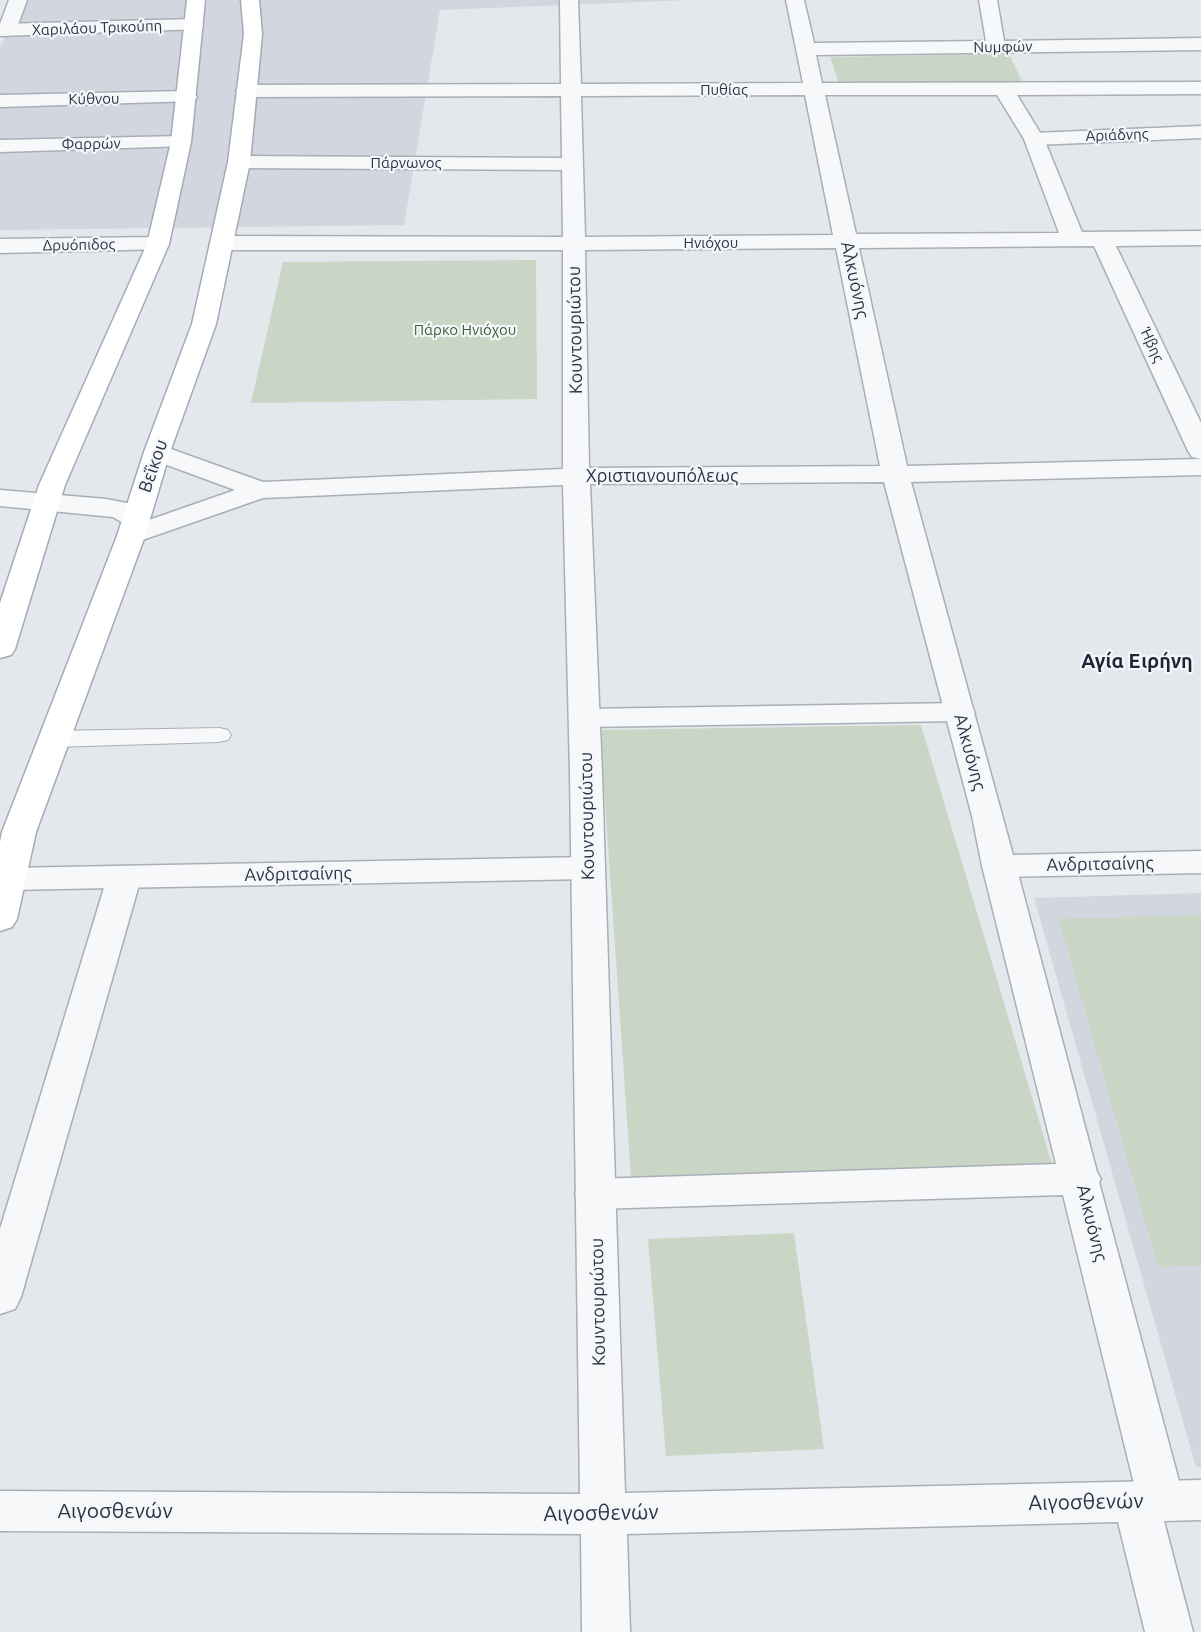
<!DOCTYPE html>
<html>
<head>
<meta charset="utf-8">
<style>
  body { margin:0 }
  canvas { display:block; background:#e4e7ec }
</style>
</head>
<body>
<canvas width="1201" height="1632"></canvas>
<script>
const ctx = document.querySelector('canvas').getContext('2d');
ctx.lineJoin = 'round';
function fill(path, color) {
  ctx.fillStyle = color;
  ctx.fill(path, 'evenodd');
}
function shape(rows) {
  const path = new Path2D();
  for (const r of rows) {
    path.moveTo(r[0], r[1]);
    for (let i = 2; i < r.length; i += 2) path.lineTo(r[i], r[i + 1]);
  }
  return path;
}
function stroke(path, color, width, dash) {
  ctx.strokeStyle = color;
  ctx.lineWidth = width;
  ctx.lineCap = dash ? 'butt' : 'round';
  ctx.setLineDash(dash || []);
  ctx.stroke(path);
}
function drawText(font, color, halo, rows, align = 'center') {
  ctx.font = font + ' Ubuntu,sans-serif';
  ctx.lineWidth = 4.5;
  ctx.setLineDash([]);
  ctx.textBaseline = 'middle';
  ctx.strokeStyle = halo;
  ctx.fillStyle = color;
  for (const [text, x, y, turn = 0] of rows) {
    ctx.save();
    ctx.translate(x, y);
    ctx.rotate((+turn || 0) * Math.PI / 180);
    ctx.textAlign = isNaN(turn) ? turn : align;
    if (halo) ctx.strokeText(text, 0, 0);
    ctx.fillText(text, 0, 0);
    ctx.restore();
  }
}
fill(shape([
  [24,0,690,0,440,10,404,225,0,230,0,47],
  [1201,893,1201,1467,1196,1467,1034,898]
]), '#d2d6de');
fill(shape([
  [1009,54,1023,83,840,86,830,57],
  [536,260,537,399,251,403,283,262],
  [921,725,1052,1164,631,1177,600,730],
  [1201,915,1201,1266,1158,1267,1059,919],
  [794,1233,824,1449,666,1456,648,1239]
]), '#c9d6c5');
const service = shape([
  [219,728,228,730,231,735,228,740,219,742,53,747,44,744,41,739,44,734,53,731,219,728]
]);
const pedestrian = shape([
  [9,0,27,0,16,30,14,34,7,36,0,33,0,24,9,0],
  [1201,126,1201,138,1034,145,1027,143,1024,139,1027,135,1034,133,1201,126],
  [959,703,970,705,975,712,970,719,959,721,585,727,574,725,569,718,574,711,585,709,959,703],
  [999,855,1011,858,1016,866,1097,1172,1101,1179,1099,1182,1184,1500,1177,1514,1161,1520,1145,1514,1138,1500,1063,1195,595,1209,581,1205,575,1194,581,1183,595,1179,1056,1164,982,866,987,858,999,855],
  [588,857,600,860,605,868,600,876,588,879,8,890,0,888,0,870,8,868,588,857]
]);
const minor = shape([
  [560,0,578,0,581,84,803,83,786,0,804,0,814,43,986,41,979,0,997,0,1004,41,1201,38,1201,50,816,55,822,83,1201,82,1201,94,1017,95,1044,139,1082,232,1201,231,1201,245,1116,246,1201,423,1201,459,1192,457,1188,451,1094,246,859,248,907,466,1201,459,1201,475,911,482,1013,855,1201,851,1201,873,999,877,987,874,982,866,972,816,884,482,590,484,602,774,625,1493,1201,1480,1201,1520,1164,1521,1193,1632,1145,1632,1118,1522,627,1534,630,1632,582,1632,581,1534,0,1531,0,1491,580,1494,570,774,563,485,263,498,131,544,121,542,117,536,121,530,130,527,113,517,0,506,0,490,106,499,132,504,145,514,149,520,235,490,148,458,144,452,148,446,157,444,263,482,563,469,563,250,221,250,213,248,210,243,213,238,221,236,563,237,562,170,239,168,232,166,228,162,232,158,239,156,562,158,561,96,246,97,239,95,236,91,239,87,246,85,561,84,560,0],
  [805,95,833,235,585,237,581,96,805,95],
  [825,95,997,95,1024,139,1059,233,856,234,825,95],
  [836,248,880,466,589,468,585,250,836,248],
  [194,19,201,21,203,25,201,29,0,36,0,24,194,19],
  [187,91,194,93,197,97,194,101,0,107,0,95,187,91],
  [181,136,188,138,191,142,188,146,0,152,0,140,181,136],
  [158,237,166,239,169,244,166,249,0,253,0,239,158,237],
  [124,867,136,870,141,878,21,1297,15,1309,0,1314,0,1229,107,878,112,870,124,867]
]);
const primary = shape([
  [187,0,205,0,191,142,169,244,65,485,15,649,11,655,0,658,0,603,39,485,147,244,171,142,187,0],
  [241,0,259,0,262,34,250,162,216,324,170,452,145,536,36,832,17,919,12,927,0,931,0,842,2,832,117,536,144,452,192,324,228,162,244,34,241,0]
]);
stroke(service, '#a9aeb7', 2);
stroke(pedestrian, '#a9aeb7', 3);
stroke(minor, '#a9aeb7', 3);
stroke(primary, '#a3abb8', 3);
fill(service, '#f7f8fa');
fill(pedestrian, '#f7f8fa');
fill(minor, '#f7f8fa');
fill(primary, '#fff');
drawText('15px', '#2b3445', '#f4f6f9', [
  ["Χαριλάου Τρικούπη",97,28,-2],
  ["Νυμφών",1003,47,-1],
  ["Πυθίας",724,90],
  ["Κύθνου",94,99,-1],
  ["Αριάδνης",1117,135,-2],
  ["Φαρρών",91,144,-1],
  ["Πάρνωνος",406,163],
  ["Ηνιόχου",711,243],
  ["Δρυόπιδος",79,245,-1],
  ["Ήβης",1152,345,65]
]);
drawText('15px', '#3f6138', '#f4f6f9', [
  ["Πάρκο Ηνιόχου",465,330]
]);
drawText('18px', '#2b3445', '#f4f6f9', [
  ["Αλκυόνης",855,280,78],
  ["Κουντουριώτου",575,330,-91],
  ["Βεΐκου",153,466,-71],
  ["Χριστιανουπόλεως",662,476],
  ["Αλκυόνης",970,752,75],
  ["Κουντουριώτου",587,816,-91],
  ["Ανδριτσαίνης",1100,864,-1],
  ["Ανδριτσαίνης",298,874,-1],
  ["Αλκυόνης",1092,1223,76],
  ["Κουντουριώτου",598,1302,-91]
]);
drawText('bold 20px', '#1d2536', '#f4f6f9', [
  ["Αγία Ειρήνη",1137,661]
]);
drawText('21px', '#2b3445', '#f4f6f9', [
  ["Αιγοσθενών",1086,1502,-1],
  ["Αιγοσθενών",115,1511],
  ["Αιγοσθενών",601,1513,-1]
]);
</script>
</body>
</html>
